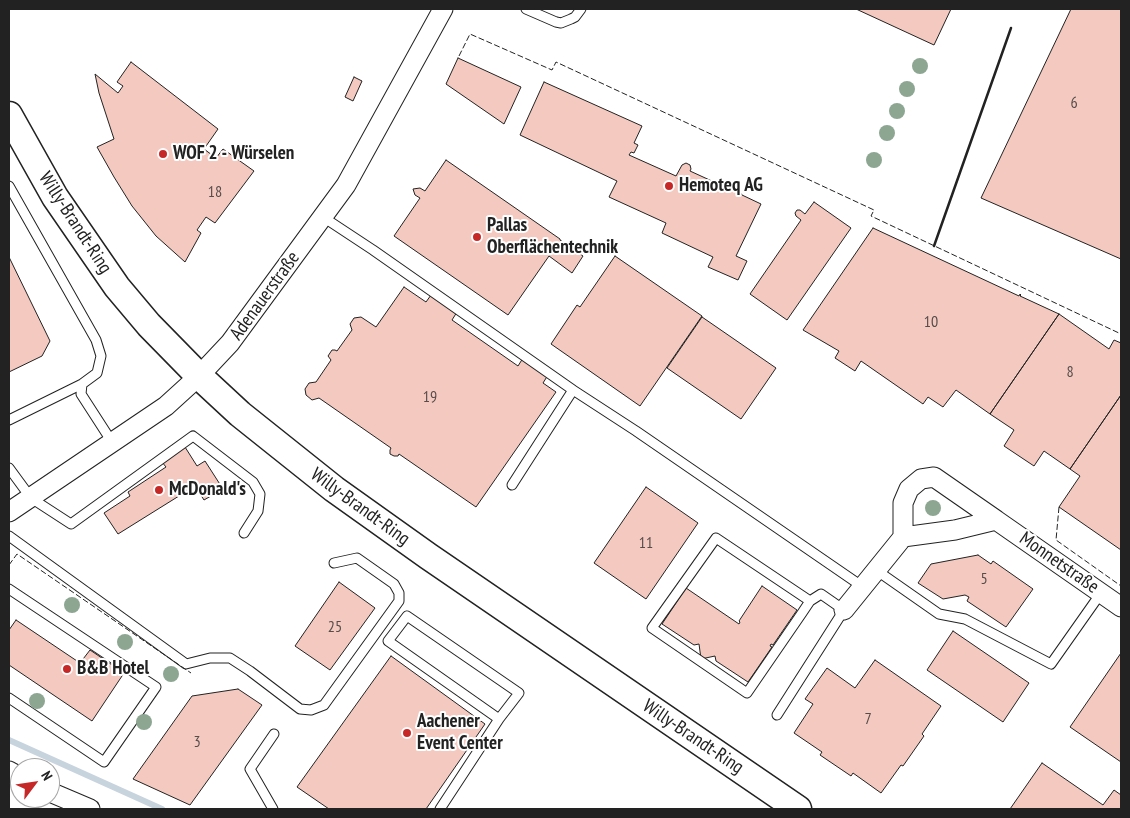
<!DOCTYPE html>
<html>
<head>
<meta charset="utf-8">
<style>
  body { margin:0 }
  #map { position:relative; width:1130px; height:818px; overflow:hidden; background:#fff; font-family:"PT Sans Narrow",sans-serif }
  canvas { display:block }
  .frame { position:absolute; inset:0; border:10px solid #222; pointer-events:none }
  .north { position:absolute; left:10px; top:758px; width:50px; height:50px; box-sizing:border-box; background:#fff; border:1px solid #a7a7a7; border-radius:50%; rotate:59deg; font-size:14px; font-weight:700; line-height:20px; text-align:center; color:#222 }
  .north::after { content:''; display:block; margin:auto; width:18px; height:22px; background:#c62828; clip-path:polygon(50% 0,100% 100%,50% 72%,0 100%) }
</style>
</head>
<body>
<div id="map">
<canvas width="1130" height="818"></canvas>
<div class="frame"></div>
<div class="north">N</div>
</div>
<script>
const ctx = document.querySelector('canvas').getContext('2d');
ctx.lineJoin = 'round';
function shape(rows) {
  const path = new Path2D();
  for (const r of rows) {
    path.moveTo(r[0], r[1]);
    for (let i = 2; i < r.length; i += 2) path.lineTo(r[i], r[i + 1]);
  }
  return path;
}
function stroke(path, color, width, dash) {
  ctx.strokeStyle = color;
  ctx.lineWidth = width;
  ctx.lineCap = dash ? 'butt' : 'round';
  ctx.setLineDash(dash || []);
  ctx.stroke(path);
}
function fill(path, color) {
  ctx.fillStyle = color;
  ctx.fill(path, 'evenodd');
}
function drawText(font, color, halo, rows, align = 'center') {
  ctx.font = font + ' "PT Sans Narrow",sans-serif';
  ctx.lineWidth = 4;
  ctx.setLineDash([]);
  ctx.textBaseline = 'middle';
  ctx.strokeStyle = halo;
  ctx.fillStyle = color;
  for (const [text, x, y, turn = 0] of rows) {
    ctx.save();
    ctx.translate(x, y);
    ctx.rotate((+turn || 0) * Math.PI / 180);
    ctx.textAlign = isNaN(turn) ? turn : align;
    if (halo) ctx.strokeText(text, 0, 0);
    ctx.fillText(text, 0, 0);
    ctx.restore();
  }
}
stroke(shape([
  [9,740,162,809]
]), '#c7d3dd', 6);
const building = shape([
  [856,9,951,9,934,45,856,9],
  [1071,9,1121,9,1121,259,981,198,1071,9],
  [458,58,521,87,504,124,446,84,458,58],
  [131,62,218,129,204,149,216,158,223,149,254,171,215,223,206,217,197,230,201,233,185,262,156,236,132,206,114,177,97,147,114,139,99,93,95,74,118,93,123,86,117,82,131,62],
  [354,77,362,81,353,101,345,97,354,77],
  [544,82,642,126,634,143,638,145,634,153,631,152,629,155,676,176,682,165,686,163,690,165,691,169,690,171,738,193,740,192,742,195,761,204,736,256,747,261,738,280,708,267,713,257,662,233,666,223,609,197,617,181,520,135,544,82],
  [446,160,560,239,560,240,583,256,572,273,549,256,508,315,394,236,420,198,415,195,413,189,420,188,425,191,446,160],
  [814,202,851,228,787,320,750,294,801,220,796,216,795,213,797,210,800,210,805,214,814,202],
  [873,228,1019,296,1020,294,1021,295,1020,296,1059,314,990,414,956,390,943,407,928,397,923,404,861,361,855,371,835,358,839,351,803,330,873,228],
  [615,256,702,316,640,406,551,344,577,305,580,307,615,256],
  [9,257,50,341,42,356,9,372,9,257],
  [404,287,426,302,431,295,457,312,452,320,518,366,523,358,548,375,543,383,556,392,476,507,399,454,398,456,394,456,390,454,390,450,391,448,319,398,312,400,306,395,305,389,309,383,316,382,331,360,328,356,332,350,335,350,337,351,352,330,350,324,354,318,361,317,376,327,404,287],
  [1059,314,1109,349,1114,340,1121,343,1121,395,1070,469,1044,451,1034,466,1004,446,1014,430,990,414,1059,314],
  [702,317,776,368,741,419,667,368,702,317],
  [1121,395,1121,550,1059,507,1080,476,1070,469,1121,395],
  [185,447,197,466,205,461,223,489,204,500,195,486,118,534,104,513,130,496,128,492,166,467,162,462,185,447],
  [646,487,698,523,646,599,594,563,646,487],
  [978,555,991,564,993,561,1033,589,1006,627,967,601,969,597,965,595,943,599,918,583,931,564,978,555],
  [339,582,375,608,330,670,295,646,339,582],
  [762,586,797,610,773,645,771,644,770,646,772,647,748,682,716,661,715,656,701,659,699,644,694,645,662,624,686,588,739,624,740,622,739,621,762,586],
  [16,620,80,663,90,650,124,673,92,721,9,665,9,630,16,620],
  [953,631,1029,683,1003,722,927,670,953,631],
  [1121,653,1121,762,1070,727,1121,653],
  [391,656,485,724,426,809,329,809,297,787,391,656],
  [875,660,941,706,922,734,924,736,903,766,901,765,881,793,853,773,851,776,820,755,822,752,794,733,813,704,805,699,827,668,855,688,875,660],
  [238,689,262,705,190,805,133,779,192,696,238,689],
  [1042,763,1103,805,1114,790,1121,795,1121,809,1010,809,1042,763]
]);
fill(building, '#f3c9c0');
stroke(building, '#222', 1);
const lane = shape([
  [526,9,556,22,561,23,571,19,575,17,581,9],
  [9,186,96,340,101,356,97,373,82,384,9,420],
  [323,217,373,250,573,390,512,485],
  [82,384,81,394,112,442],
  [573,390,636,431,863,587],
  [9,468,31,498,71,524,193,436,253,482,260,494,258,511,244,533],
  [9,536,186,664,210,658,230,658,250,671,300,709,311,710,324,705,399,601,399,593,394,584,357,558,334,563],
  [876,570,939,614,965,619,1051,664,1101,593],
  [9,589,156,687,104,762,9,698],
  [777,715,844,610,821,594,810,601,716,538,652,628,747,693,802,613,810,601],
  [273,809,250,769,274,734],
  [440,809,499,719,519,693,407,616,388,641,499,719]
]);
const street = shape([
  [9,512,166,406,199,376,230,343,346,185,443,9],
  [996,520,1121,607],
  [844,610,903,537,903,503,909,489,921,479,934,477,996,520,955,530,903,537],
  [9,771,20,777],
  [50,792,90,809]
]);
const secondary = shape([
  [9,115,55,197,117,287,149,325,199,376,240,414,334,489,428,556,798,809]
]);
stroke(lane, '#222', 11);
stroke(street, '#222', 21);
stroke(secondary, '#222', 29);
stroke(lane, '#fff', 9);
stroke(street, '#fff', 19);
stroke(secondary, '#fff', 26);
stroke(shape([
  [459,56,470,34,552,70,556,62,874,210,871,216,1121,334],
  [1059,507,1056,540,1121,586],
  [9,565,17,554,191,673]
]), '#222', 1, [6, 2.5]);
stroke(shape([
  [934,246,1011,28]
]), '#222', 2.5);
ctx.fillStyle = '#8da692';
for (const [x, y] of [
  [920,66],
  [907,89],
  [897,111],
  [887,133],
  [874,160],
  [933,508],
  [72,605],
  [125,642],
  [171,674],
  [37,701],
  [144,722]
]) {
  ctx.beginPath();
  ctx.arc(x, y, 8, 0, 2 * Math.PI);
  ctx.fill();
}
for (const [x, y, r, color] of [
  [163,154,5,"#c62828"],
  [669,186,5,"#c62828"],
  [477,237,5,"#c62828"],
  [159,490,5,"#c62828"],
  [67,669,5,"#c62828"],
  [407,733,5,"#c62828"]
]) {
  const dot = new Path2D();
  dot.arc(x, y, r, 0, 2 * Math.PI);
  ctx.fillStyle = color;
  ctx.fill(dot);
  stroke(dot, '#fff', 2);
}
drawText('16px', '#564c4a', null, [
  ["6",1074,103],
  ["18",215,192],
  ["10",931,322],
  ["8",1070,372],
  ["19",430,397],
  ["11",646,543],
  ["5",984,579],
  ["25",335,627],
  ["7",868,719],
  ["3",197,742]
]);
drawText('bold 19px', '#222', '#fff', [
  ["WOF 2 - Würselen",173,154],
  ["Hemoteq AG",679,186],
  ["Pallas",487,226],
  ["Oberflächentechnik",487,248],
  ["McDonald's",169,490],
  ["B&B Hotel",77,669],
  ["Aachener",417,722],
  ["Event Center",417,744]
], 'left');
drawText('19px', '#222', '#fff', [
  ["Willy-Brandt-Ring",75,223,57],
  ["Adenauerstraße",265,296,-54],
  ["Willy-Brandt-Ring",360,507,36],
  ["Monnetstraße",1059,563,35],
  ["Willy-Brandt-Ring",693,737,34]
]);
</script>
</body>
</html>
